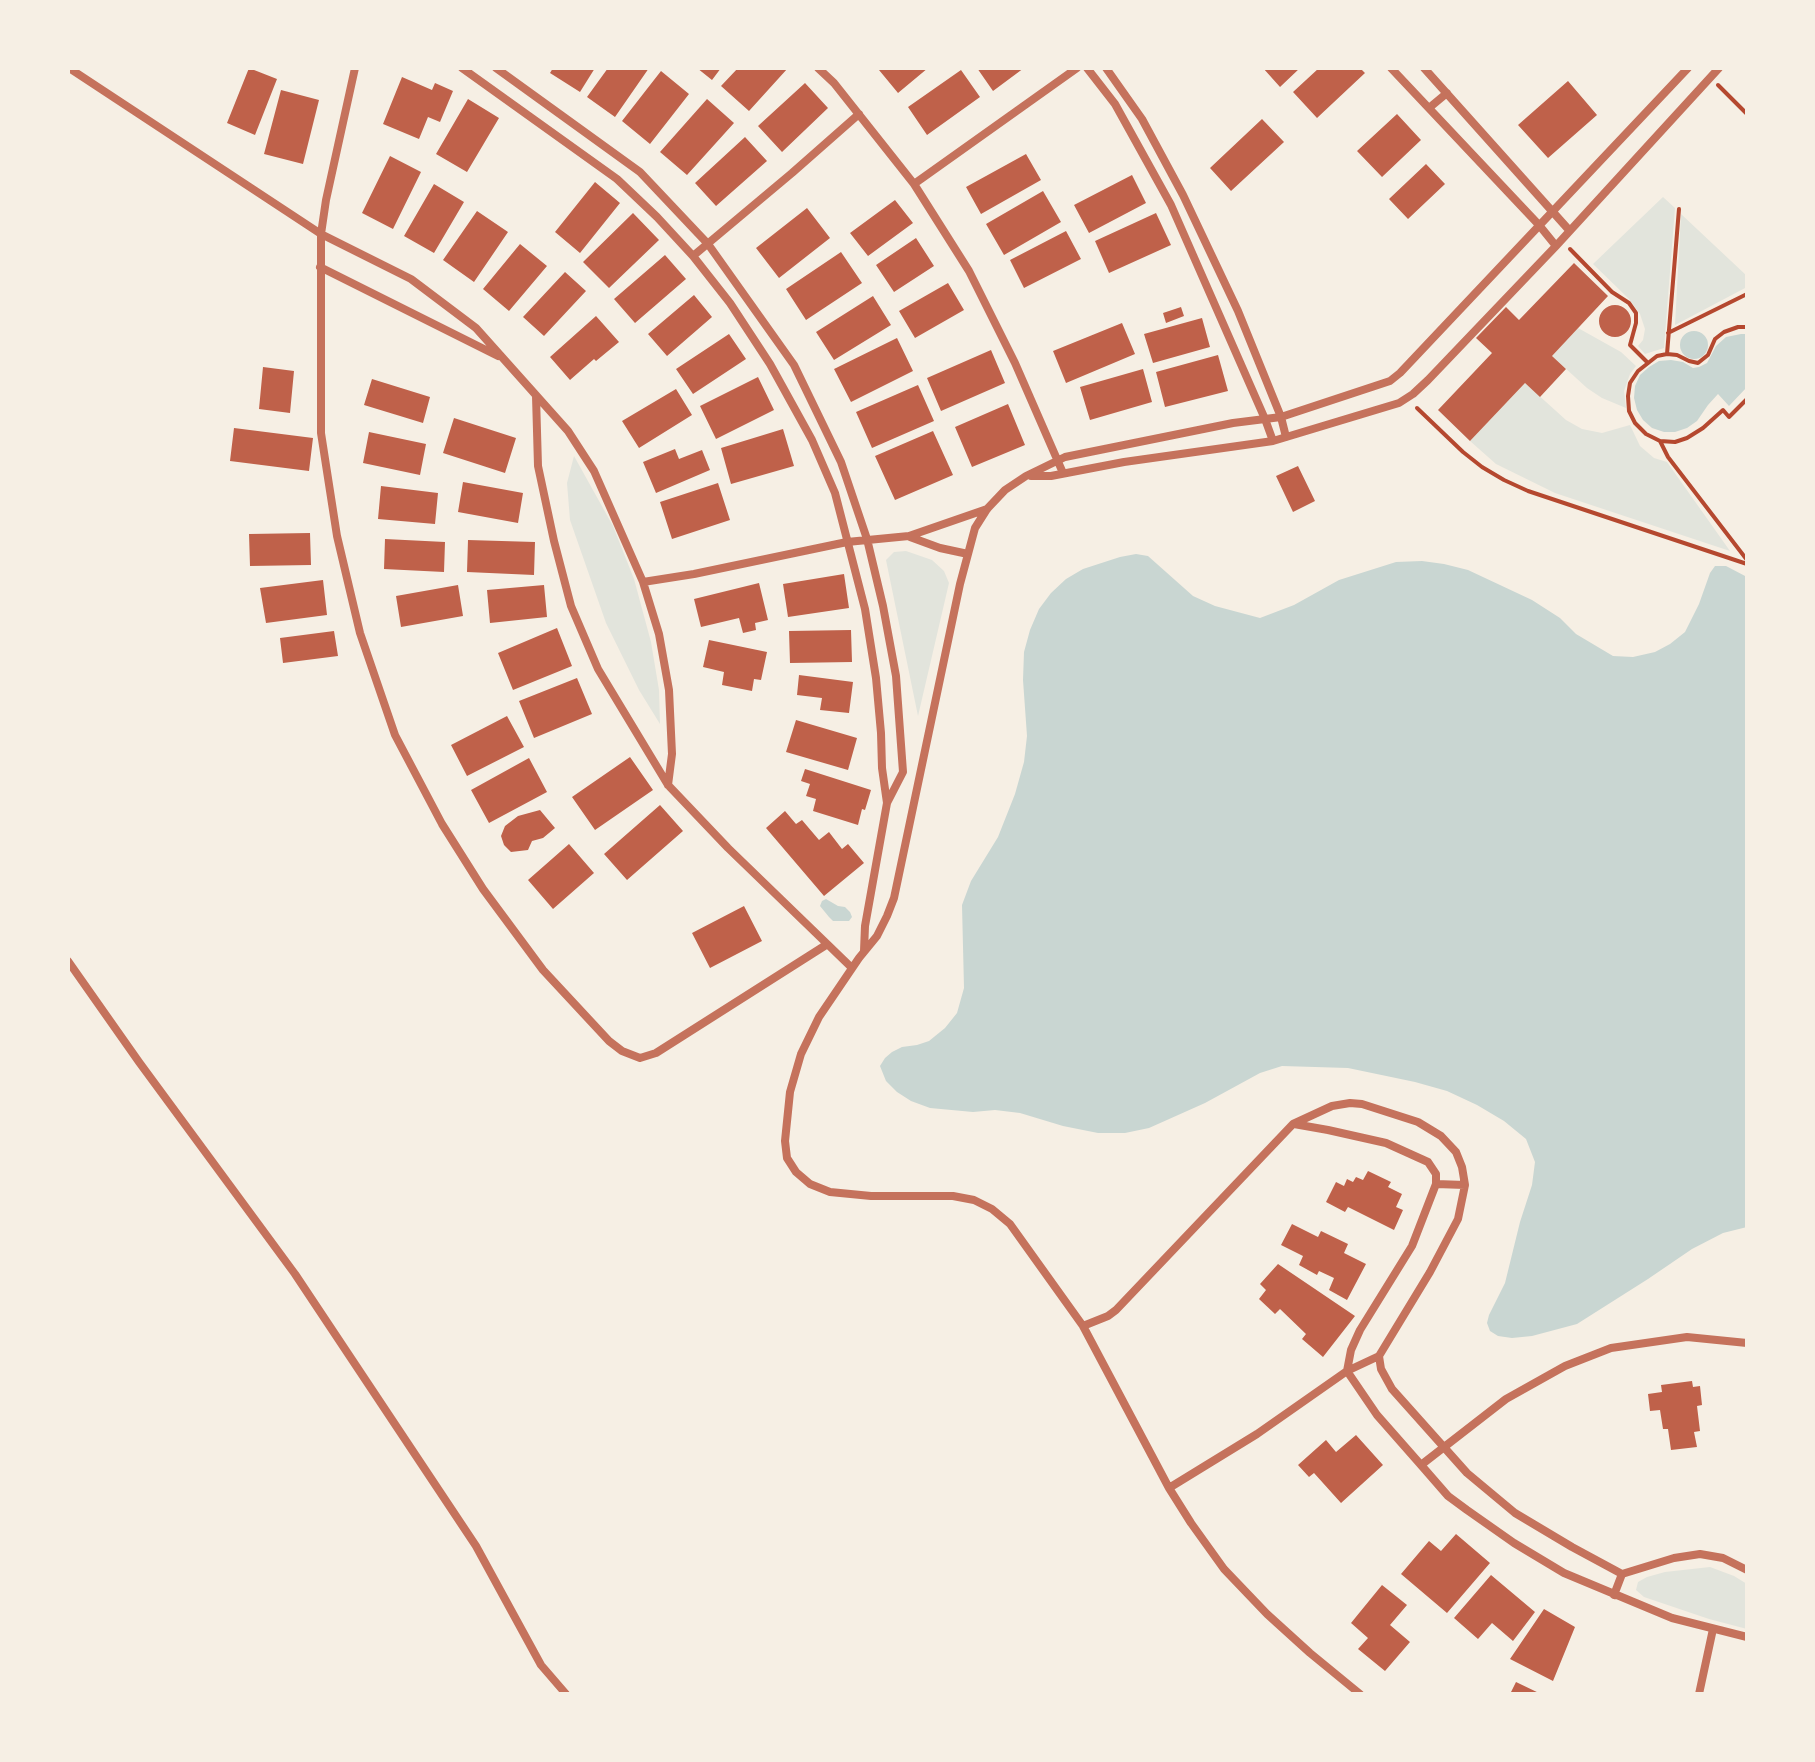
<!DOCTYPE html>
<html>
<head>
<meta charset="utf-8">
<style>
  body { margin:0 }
  #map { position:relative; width:1815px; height:1762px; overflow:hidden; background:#f6efe4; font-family:"DejaVu Sans",sans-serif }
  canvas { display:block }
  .frame { position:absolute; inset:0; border:70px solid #f6efe4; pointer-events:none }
</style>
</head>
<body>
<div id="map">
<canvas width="1815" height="1762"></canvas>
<div class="frame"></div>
</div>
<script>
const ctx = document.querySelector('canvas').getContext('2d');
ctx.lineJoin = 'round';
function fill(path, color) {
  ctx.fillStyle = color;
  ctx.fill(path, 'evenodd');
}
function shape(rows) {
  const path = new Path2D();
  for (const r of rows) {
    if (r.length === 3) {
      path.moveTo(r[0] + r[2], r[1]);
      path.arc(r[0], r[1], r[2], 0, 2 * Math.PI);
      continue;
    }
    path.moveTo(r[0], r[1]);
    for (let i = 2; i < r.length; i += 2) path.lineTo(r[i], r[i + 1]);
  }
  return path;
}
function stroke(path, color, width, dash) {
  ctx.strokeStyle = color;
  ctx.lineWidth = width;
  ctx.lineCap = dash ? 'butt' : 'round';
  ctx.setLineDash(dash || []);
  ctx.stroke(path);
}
fill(shape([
  [1663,197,1675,208,1664,348,1645,354,1638,346,1643,340,1645,329,1640,314,1629,299,1593,264],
  [1681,214,1747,276,1747,287,1675,325],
  [1578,328,1621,352,1636,366,1630,374,1624,391,1626,408,1602,398,1587,388,1552,356],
  [1525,383,1566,420,1582,429,1602,433,1630,425,1640,446,1654,458,1667,462,1730,551,1555,493,1496,464,1470,441],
  [574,456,613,526,634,579,651,642,659,690,660,724,639,690,606,623,570,520,567,483],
  [906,551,932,560,944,571,949,583,918,716,886,560,894,552],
  [1710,1567,1734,1576,1747,1584,1747,1629,1709,1619,1644,1597,1636,1590,1638,1582,1647,1577,1665,1572]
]), '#e2e4dc');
fill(shape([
  [1694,345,14],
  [1741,334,1747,334,1747,387,1729,406,1718,394,1708,405,1697,421,1687,428,1675,432,1664,432,1652,428,1643,420,1637,410,1634,398,1635,386,1640,375,1649,367,1659,361,1671,360,1683,362,1693,368,1699,367,1707,363,1716,346,1726,337],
  [1136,554,1148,556,1193,596,1215,606,1260,618,1294,605,1339,580,1396,562,1422,561,1444,564,1468,570,1532,600,1560,618,1576,634,1613,656,1633,657,1655,652,1670,644,1685,632,1699,604,1710,573,1715,566,1726,566,1747,577,1747,1227,1723,1233,1692,1249,1648,1279,1577,1324,1532,1336,1512,1338,1498,1336,1490,1331,1487,1323,1489,1315,1505,1283,1520,1222,1532,1185,1535,1162,1526,1139,1504,1121,1477,1105,1447,1091,1415,1082,1348,1068,1282,1066,1260,1073,1205,1103,1149,1128,1125,1133,1098,1133,1063,1126,1020,1113,995,1110,973,1112,930,1108,911,1101,897,1092,886,1081,880,1066,885,1058,892,1052,902,1047,917,1045,929,1041,945,1028,957,1013,964,988,962,905,971,881,998,837,1015,794,1024,762,1027,736,1023,680,1024,652,1030,630,1039,609,1051,593,1066,579,1083,569,1120,557],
  [826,899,838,906,845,907,850,912,852,917,849,921,833,921,829,917,820,906,822,901]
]), '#c9d6d2');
fill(shape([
  [249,68,277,79,255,135,227,123],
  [553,68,595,68,580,92,550,73],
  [608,68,649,68,615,117,587,97],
  [697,68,721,68,712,80],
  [738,68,788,68,749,111,721,86],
  [882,68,928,68,898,93,879,70],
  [977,68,1024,68,993,91],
  [1263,68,1300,68,1280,87],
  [1319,68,1360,68,1365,73,1317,118,1293,92],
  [961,70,980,97,927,135,908,107],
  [661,71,689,94,650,144,622,121],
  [402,77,432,90,435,83,453,91,440,122,428,117,419,139,383,124],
  [1568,81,1597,115,1548,158,1518,125],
  [805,83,828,108,782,152,758,126],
  [281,90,319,100,303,164,264,154],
  [468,99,499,118,467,172,436,154],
  [707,99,734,123,687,175,660,152],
  [1397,114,1421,140,1382,177,1357,151],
  [1262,119,1284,142,1231,191,1210,168],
  [745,137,767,161,716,206,695,183],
  [1026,154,1041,180,981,214,966,187],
  [390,156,421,172,393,229,362,213],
  [1426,164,1445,184,1408,219,1389,199],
  [1132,175,1146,203,1089,233,1074,205],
  [595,182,620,203,580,253,555,232],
  [434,184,464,202,434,253,404,236],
  [1043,191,1061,222,1004,255,986,224],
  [895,200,913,223,868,256,850,233],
  [807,208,830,238,779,278,756,248],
  [477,211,508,232,474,282,443,260],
  [633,213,659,240,609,288,583,262],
  [1156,213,1171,245,1109,273,1095,241],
  [1066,231,1081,259,1024,288,1010,260],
  [916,238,934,266,894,292,876,265],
  [520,244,547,266,509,311,483,289],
  [841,252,862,283,806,320,786,289],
  [665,255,686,279,635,323,614,299],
  [1574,263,1608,296,1552,356,1566,369,1540,397,1525,383,1470,441,1438,410,1492,353,1476,338,1506,307,1519,320],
  [565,272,586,291,544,336,523,317],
  [948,283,964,310,915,338,899,311],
  [694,295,712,317,667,356,648,334],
  [873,296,891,325,834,360,816,332],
  [1615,321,16],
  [1181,307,1184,316,1166,323,1163,313],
  [596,316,619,342,596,361,594,359,570,380,550,357],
  [1202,318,1210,347,1153,363,1144,334],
  [1122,323,1135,354,1066,383,1053,351],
  [729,334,746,359,693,394,676,369],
  [897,338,913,371,851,402,834,369],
  [991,350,1005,383,941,411,927,378],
  [1218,355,1228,391,1165,407,1156,372],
  [263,367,294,371,290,413,259,409],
  [1143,369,1152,402,1090,420,1080,387],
  [758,377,774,410,716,439,700,406],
  [372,379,430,397,423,423,364,405],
  [918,385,934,421,872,448,856,412],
  [676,389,692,415,639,448,622,421],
  [1008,404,1025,445,972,467,955,427],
  [454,418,516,438,505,473,443,453],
  [234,428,313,438,309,471,230,461],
  [783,429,794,466,731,484,721,448],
  [933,431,953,475,895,500,875,456],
  [369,432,426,444,420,475,363,463],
  [675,449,679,459,702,450,710,470,656,493,643,462],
  [1298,466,1315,501,1293,512,1276,476],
  [463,482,523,493,518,523,458,512],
  [718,483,730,520,672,539,660,502],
  [381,486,438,493,435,524,378,519],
  [310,533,311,565,250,566,249,534],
  [385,539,445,542,444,572,384,569],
  [468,540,535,542,534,575,467,572],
  [844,574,849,608,788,617,783,584],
  [323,580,327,615,266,623,260,588],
  [759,583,768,620,755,623,756,630,743,633,739,618,701,627,694,599],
  [458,585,463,616,401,627,396,596],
  [544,585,547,617,490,623,487,590],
  [557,628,572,666,513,690,498,653],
  [851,630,852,662,790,663,789,631],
  [334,631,338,656,283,663,280,638],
  [709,640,767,652,761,680,754,679,752,691,722,685,724,672,703,667],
  [799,675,853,682,849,713,820,710,822,698,797,695],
  [577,678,592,714,534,738,519,701],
  [507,716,524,747,467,776,451,745],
  [796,720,857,738,848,770,786,752],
  [630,757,653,790,595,830,572,797],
  [529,758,547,792,489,823,471,790],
  [805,769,871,790,865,810,862,809,858,825,813,811,816,799,806,796,810,784,801,781],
  [660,805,683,831,627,880,604,854],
  [540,810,555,828,543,838,532,841,528,850,511,852,504,845,501,836,505,826,518,816],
  [785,811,796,824,802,820,819,840,829,832,842,849,848,844,864,863,824,896,766,828],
  [569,844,594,873,553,909,528,880],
  [744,906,762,941,710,968,692,933],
  [1368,1171,1391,1182,1388,1187,1402,1194,1396,1207,1403,1210,1394,1230,1348,1207,1345,1212,1326,1202,1336,1182,1344,1186,1347,1179,1353,1182,1356,1177,1363,1180],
  [1292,1224,1318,1237,1321,1231,1348,1244,1344,1253,1366,1264,1347,1300,1329,1290,1334,1278,1319,1271,1317,1275,1299,1265,1303,1256,1281,1245],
  [1278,1264,1355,1316,1323,1357,1302,1339,1306,1334,1280,1309,1275,1314,1259,1299,1266,1290,1260,1284],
  [1692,1381,1693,1387,1700,1386,1702,1405,1697,1406,1700,1431,1694,1432,1697,1447,1671,1450,1668,1429,1663,1429,1660,1410,1650,1411,1648,1394,1662,1392,1661,1385],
  [1356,1435,1383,1465,1341,1503,1314,1473,1309,1477,1298,1465,1326,1440,1336,1452],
  [1456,1534,1490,1563,1447,1613,1401,1574,1429,1541,1441,1551],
  [1491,1575,1535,1612,1513,1641,1492,1623,1478,1639,1454,1618],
  [1382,1585,1407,1605,1390,1625,1410,1642,1385,1671,1358,1649,1368,1638,1351,1623],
  [1544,1609,1575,1627,1553,1681,1510,1659],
  [1516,1682,1541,1694,1510,1694]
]), '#bf614a');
stroke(shape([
  [1718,85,1747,114],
  [1570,249,1612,292,1629,303,1636,313,1636,323,1630,345,1647,362],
  [1747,327,1738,327,1724,332,1715,339,1708,355,1698,363,1689,361,1677,355,1667,354,1657,356,1638,371,1630,383,1628,396,1629,411,1635,423,1646,434,1660,441,1675,442,1687,438,1703,428,1723,410,1729,417,1747,399],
  [1668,333,1747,294],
  [1667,354,1679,209],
  [1417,408,1463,452,1482,467,1504,480,1528,491,1747,564],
  [1660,441,1668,457,1747,560]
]), '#b5482f', 4);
stroke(shape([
  [69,68,321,234,321,433,337,536,360,633,395,735,442,824,483,889,543,970,609,1041,622,1051,640,1058,656,1053,826,945],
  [355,68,326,200,321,234,411,279,476,328,568,431,594,471,643,582,659,634,669,690,672,754,668,785],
  [462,68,617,179,657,217,693,256,730,303,770,364,812,440,835,493,865,609,876,678,881,733,882,768,887,803],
  [496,68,640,172,708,244,794,365,841,462,867,539,883,606,896,676,903,772,887,803,865,926,864,951],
  [818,68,834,83,914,184,969,271,1015,363,1063,473],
  [1087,68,1115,104,1171,205,1265,419,1273,441],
  [1106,68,1142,119,1183,195,1238,311,1281,417,1286,437],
  [1391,68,1539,225,1556,246],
  [1424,68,1569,230],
  [1429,108,1447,93],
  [914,184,1077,68],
  [693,256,792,173,859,114],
  [320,267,498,356],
  [536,396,538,466,554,541,571,606,598,669,668,785,728,848,852,968],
  [1031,476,1051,476,1124,462,1273,441,1399,403,1413,394,1428,380,1556,246,1719,68],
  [910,537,940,548,968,554],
  [643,582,694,574,847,542,909,536,987,509],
  [68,961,139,1062,295,1274,476,1546,541,1665,566,1694],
  [1294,1124,1328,1130,1386,1143,1428,1162,1436,1174,1436,1184,1412,1246,1360,1330,1351,1350,1347,1371,1377,1415,1421,1465,1448,1496,1467,1510,1514,1543,1564,1573,1672,1618,1747,1637],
  [1436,1184,1465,1185],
  [1083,1326,1108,1316,1116,1310,1293,1124,1332,1106,1350,1103,1362,1104,1418,1122,1441,1136,1456,1152,1462,1167,1465,1185,1458,1219,1430,1272,1379,1356,1381,1369,1392,1389,1467,1473,1515,1513,1572,1547,1622,1574,1674,1558,1700,1554,1723,1558,1747,1570],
  [1421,1465,1506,1399,1565,1366,1611,1348,1687,1337,1747,1343],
  [1169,1488,1257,1434,1347,1371,1379,1356],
  [1614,1595,1622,1574],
  [1360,1694,1310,1653,1267,1614,1224,1569,1191,1523,1169,1488,1083,1326,1010,1224,992,1209,974,1200,953,1196,871,1196,830,1192,810,1184,796,1172,787,1158,785,1141,790,1092,801,1054,819,1017,859,958,877,936,887,916,894,898,960,584,975,528,987,509,1005,490,1026,476,1065,457,1233,423,1281,417,1390,381,1400,373,1688,68],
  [1699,1694,1713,1629]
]), '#c5725c', 8);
</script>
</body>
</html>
